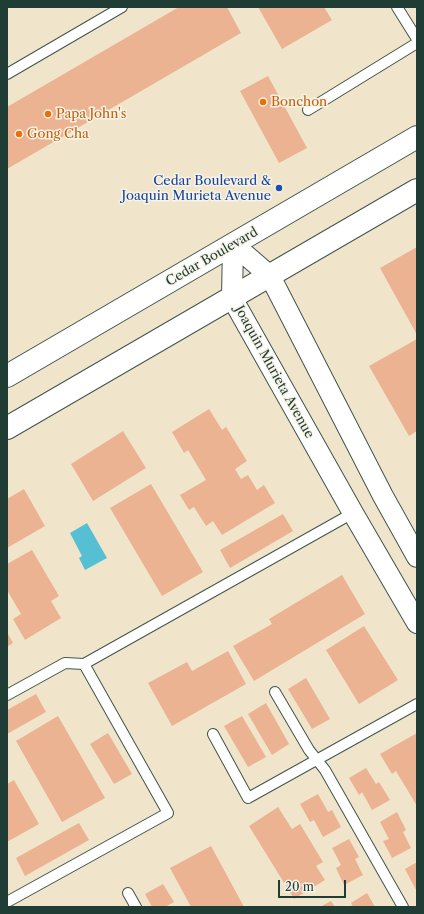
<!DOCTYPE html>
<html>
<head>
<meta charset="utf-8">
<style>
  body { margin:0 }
  #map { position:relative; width:424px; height:914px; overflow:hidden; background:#f0e5cb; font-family:"Libre Caslon Text",serif }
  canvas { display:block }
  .frame { position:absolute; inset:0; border:8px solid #1f3d34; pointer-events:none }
  .scale { position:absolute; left:278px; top:880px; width:68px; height:18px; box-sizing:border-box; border:2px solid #1f3d34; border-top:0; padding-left:5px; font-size:12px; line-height:14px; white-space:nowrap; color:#1f3d34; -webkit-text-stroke:3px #f7f3e8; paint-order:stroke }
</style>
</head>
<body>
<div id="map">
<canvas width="424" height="914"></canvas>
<div class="frame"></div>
<div class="scale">20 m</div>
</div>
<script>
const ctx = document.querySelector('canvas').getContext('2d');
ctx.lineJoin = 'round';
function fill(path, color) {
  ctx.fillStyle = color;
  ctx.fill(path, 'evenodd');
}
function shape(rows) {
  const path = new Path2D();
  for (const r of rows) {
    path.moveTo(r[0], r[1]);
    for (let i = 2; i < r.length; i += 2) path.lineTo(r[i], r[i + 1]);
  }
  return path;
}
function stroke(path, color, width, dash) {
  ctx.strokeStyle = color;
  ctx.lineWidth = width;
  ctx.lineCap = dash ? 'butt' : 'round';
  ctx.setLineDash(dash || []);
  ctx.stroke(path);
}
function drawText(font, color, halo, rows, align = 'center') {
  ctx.font = font + ' "Libre Caslon Text",serif';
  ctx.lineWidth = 3;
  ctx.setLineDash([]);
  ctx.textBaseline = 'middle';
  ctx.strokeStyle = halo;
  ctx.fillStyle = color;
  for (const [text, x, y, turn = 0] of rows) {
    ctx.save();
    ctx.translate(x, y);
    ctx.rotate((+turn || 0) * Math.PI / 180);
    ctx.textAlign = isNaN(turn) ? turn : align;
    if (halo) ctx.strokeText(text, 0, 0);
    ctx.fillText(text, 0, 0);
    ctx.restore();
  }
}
fill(shape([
  [87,523,107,558,85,570,79,558,82,556,70,533]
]), '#57bfd3');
fill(shape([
  [179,7,227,7,241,33,7,169,7,107],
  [258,7,324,7,332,20,282,49],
  [268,76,307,148,279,163,240,91],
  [417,247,417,335,380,268],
  [417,339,417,431,409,436,369,366],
  [209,409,222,430,226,427,247,461,235,469,241,479,248,475,257,490,264,485,275,503,222,535,213,521,206,526,194,507,189,510,180,495,206,480,188,450,184,453,172,432],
  [123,431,146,468,93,501,71,464],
  [151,484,203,572,162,596,110,508],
  [24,489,45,526,7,548,7,499],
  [283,514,293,531,230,568,220,550],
  [32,550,59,596,51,601,61,618,25,640,13,619,21,614,7,590,7,564],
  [342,575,365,614,254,681,233,646,272,624,269,619],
  [364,626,398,680,359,704,326,650],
  [7,632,13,643,7,647],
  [228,651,246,684,172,726,148,683,187,662,192,671],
  [306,678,330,719,312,729,288,689],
  [36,694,46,712,7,734,7,710],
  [266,703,289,744,272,755,248,714],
  [58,716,105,798,62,822,16,741],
  [242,716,266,757,248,767,224,726],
  [108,733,132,774,114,784,90,744],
  [417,733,417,806,396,771,392,774,380,754],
  [366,768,376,784,379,782,390,800,372,810,362,792,359,795,349,778],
  [14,780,39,824,7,842,7,784],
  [318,794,328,812,332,810,341,827,323,837,314,820,310,822,300,804],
  [278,807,292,829,300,824,323,862,316,866,325,880,294,899,249,826],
  [397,812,406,830,403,832,411,848,392,858,383,841,389,839,380,822],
  [79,823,89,840,25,876,16,858],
  [349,839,359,857,355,859,363,875,344,885,336,868,341,865,332,848],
  [211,846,230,881,244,907,191,907,170,868],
  [417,862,417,892,405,869],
  [163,884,174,902,165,907,152,907,145,894],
  [367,893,375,907,353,907,351,903],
  [331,901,335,907,320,907]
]), '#ebb391');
const lane = shape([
  [397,7,417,39],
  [7,74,122,7],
  [308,110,417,43],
  [275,692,309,750,325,770,403,907],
  [7,695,65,663,84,664,353,513],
  [213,734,248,798,417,704],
  [128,893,136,907],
  [7,902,168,813,84,664]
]);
const street = shape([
  [233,244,232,298,353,513,417,623],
  [233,244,270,276,383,496,417,557]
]);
const secondary = shape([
  [7,376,417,137],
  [7,428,417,190]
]);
stroke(lane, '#3e564b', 12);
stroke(street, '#3e564b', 22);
stroke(secondary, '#3e564b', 24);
stroke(lane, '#fff', 10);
stroke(street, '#fff', 20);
stroke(secondary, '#fff', 22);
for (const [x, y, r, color] of [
  [263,102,4,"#e8710a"],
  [48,114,4,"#e8710a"],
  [19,134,4,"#e8710a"],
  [279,188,4,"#1a4fb4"]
]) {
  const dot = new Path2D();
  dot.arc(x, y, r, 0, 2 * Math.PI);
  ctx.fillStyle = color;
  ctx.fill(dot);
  stroke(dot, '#f7f3e8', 1.5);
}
drawText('13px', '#c56008', '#f7f3e8', [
  ["Bonchon",271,102],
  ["Papa John's",56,114],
  ["Gong Cha",27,134]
], 'left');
drawText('13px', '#164399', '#f7f3e8', [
  ["Cedar Boulevard &",271,181],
  ["Joaquin Murieta Avenue",271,196]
], 'right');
drawText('13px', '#1f3d34', '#f7f3e8', [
  ["Cedar Boulevard",212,257,-30],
  ["Joaquin Murieta Avenue",274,372,61]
]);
</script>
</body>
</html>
